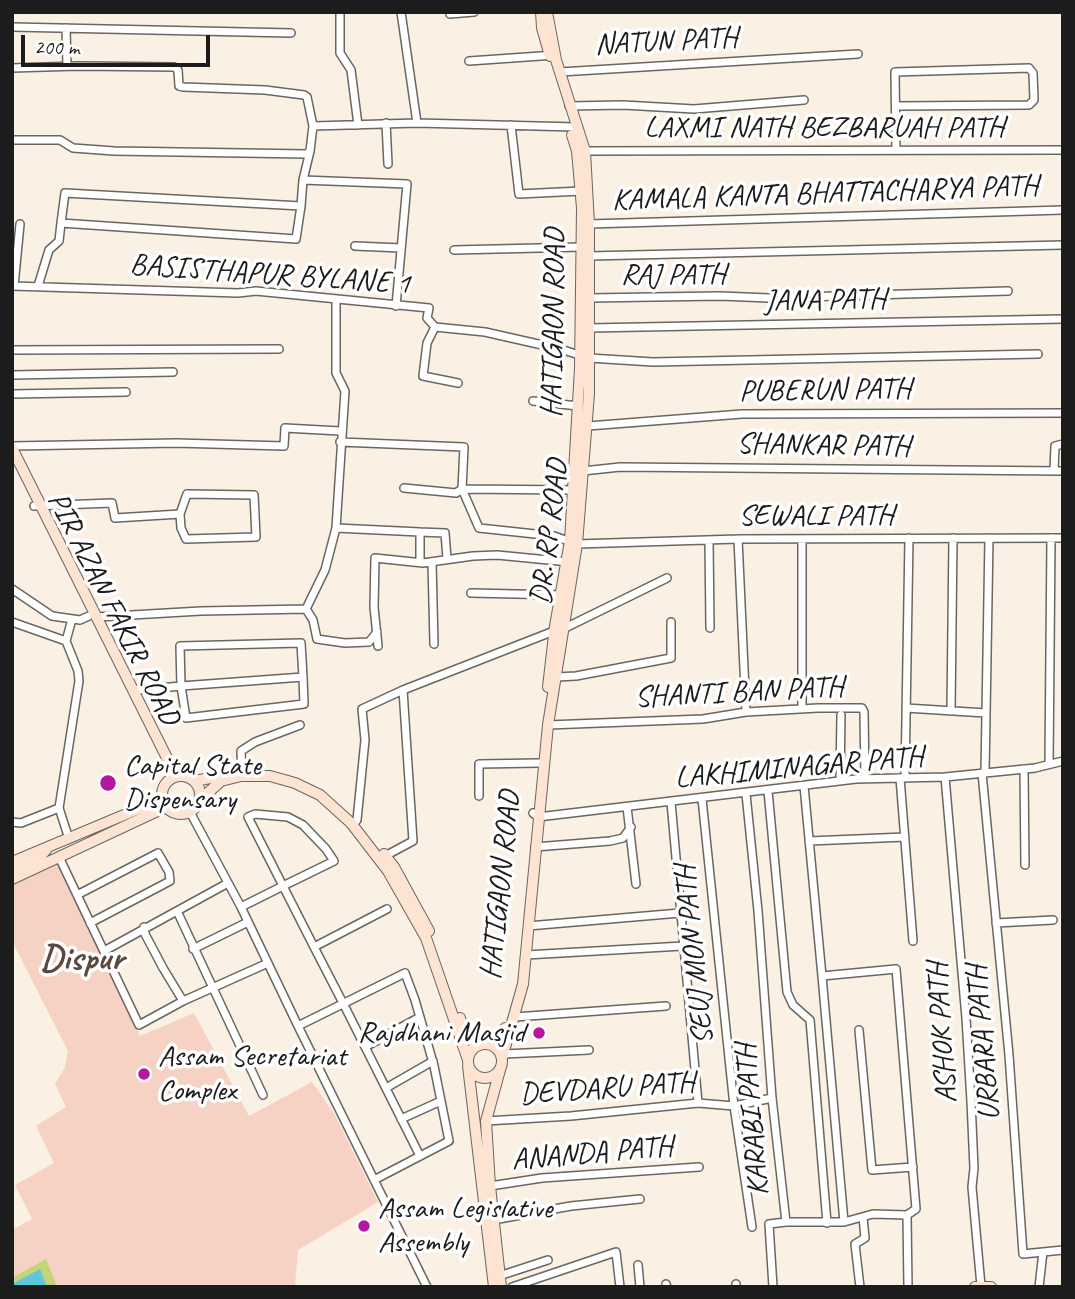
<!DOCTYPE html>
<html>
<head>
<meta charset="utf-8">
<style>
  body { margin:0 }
  #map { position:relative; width:1075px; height:1299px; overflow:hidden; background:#faf0e3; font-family:Caveat,sans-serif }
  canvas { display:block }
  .frame { position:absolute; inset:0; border:14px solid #1c1c1c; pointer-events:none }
  .scale { position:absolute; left:21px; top:35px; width:189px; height:32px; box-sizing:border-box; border:4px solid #1c1c1c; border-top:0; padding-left:9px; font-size:21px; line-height:24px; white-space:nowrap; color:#1c1c1c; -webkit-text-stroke:5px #fff; paint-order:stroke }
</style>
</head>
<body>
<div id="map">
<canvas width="1075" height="1299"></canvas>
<div class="frame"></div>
<div class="scale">200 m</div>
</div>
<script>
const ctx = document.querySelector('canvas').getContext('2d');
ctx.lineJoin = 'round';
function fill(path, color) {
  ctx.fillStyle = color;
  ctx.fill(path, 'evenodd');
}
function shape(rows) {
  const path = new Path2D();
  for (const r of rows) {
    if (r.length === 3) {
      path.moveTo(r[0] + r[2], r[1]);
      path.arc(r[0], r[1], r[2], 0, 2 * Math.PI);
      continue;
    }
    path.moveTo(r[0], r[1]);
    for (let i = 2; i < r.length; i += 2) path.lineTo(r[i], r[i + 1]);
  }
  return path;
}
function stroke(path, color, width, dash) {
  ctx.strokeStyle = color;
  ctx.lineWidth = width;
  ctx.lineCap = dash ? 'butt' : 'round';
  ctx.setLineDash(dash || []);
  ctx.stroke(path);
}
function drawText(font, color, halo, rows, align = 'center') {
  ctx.font = font + ' Caveat,sans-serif';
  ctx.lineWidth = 7;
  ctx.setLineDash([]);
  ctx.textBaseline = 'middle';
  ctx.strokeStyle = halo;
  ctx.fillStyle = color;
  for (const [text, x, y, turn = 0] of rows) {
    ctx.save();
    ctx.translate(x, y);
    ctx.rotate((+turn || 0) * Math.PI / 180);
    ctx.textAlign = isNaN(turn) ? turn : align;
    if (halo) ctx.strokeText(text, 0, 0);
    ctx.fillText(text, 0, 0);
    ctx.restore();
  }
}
fill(shape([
  [55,859,140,1036,194,1013,249,1116,312,1082,335,1115,378,1202,298,1250,295,1286,12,1287,12,1230,32,1219,15,1185,54,1163,36,1126,66,1107,55,1084,65,1067,68,1051,12,941,12,881]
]), '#f5d2c3');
fill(shape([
  [46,1259,57,1287,12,1287,12,1278]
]), '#c4d578');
fill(shape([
  [40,1269,47,1287,14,1287,12,1284]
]), '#5fc7da');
const street = shape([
  [340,12,340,53,351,70,358,125],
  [401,12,417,123],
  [450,14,474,12],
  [12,27,291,33],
  [66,28,67,66],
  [469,61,555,55],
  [12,68,78,66,174,67,178,70,179,86,183,87,265,90,304,95,307,97,313,126,417,123,576,127],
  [560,72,858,54],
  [569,106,623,105,694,109,804,100],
  [386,123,388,164],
  [511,125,519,194,581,191],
  [12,140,60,140,73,148,114,151,307,154,310,151,313,126],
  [896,150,895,72,1029,68,1033,73,1034,100,1029,105,897,106],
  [310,151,303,180,407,184,396,306],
  [581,151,1063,150],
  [301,206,303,180],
  [589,224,1063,210],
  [355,246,401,248],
  [454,250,581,247],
  [589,256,1063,245],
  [12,286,238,293,256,291,429,308,427,318,435,327,485,332,560,349,589,358,653,362,1038,354],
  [14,286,20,224],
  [38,286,49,250,59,241,61,223,65,193,301,206,296,239,61,223],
  [589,298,720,296,769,298,1008,291],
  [435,327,427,343,423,376,458,383],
  [589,328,1063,319],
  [12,350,279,349],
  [12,375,173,372],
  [12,394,126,392],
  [533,401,578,406],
  [588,426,742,414,1063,413],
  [340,442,464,447,462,489,573,490],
  [12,446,176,443,284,446,285,428,340,431],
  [583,471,620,467,1063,471],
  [1054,471,1055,446,1063,444],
  [404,488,456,493,462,489,479,528,554,536,577,544,738,539,1063,538],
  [187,494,254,495,256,537,186,539,181,528,180,514,187,494],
  [34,506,112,503,115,518,180,514],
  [336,528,420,532,420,562],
  [420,532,445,533,447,559],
  [738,539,746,712],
  [709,540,710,628],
  [432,562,434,644],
  [12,589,52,616,80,620,89,616],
  [471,593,561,595],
  [306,609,325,570,336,528,345,391,336,373,336,300],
  [306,609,313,620,317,639,345,643,369,642,377,632],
  [97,617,201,611,306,609],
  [12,622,66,641],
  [563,629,667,578],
  [378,646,374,607,375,558,423,563,473,556,497,555,569,562],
  [556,677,576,676,671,658,671,622],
  [133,690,138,690,181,686,303,677,301,643,180,646,181,686,186,718,304,704,303,677],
  [906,708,986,713],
  [802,709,802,539],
  [951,710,953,538],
  [548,725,703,719,746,712,818,708,862,708,864,712,865,779],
  [1049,764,1051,538],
  [1024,769,1025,865],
  [242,773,241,751,255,742,300,725],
  [982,773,1009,1055,1023,1254,1043,1252,1039,1287],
  [985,773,989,538],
  [945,777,966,1018,971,1101,974,1168,972,1187,981,1286],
  [900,778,913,941],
  [905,778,909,538],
  [840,781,841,715],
  [804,786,822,976,896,969,916,1209,907,1215,908,1287],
  [768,791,787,992,793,1005,810,1020,827,1223],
  [746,794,758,911,772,1098,786,1222,844,1222,822,976],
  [479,796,479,764,539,763],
  [702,799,734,1106,752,1227],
  [671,802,698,1103],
  [627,807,636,884],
  [59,808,79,681,78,671,66,641,72,619],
  [190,812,241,907,298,1026,405,973,415,1000,434,1066,449,1141,374,1180],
  [533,813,538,817,856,779,945,777,1035,768,1063,761],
  [12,822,21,823,59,808,69,839],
  [353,825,357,820,365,740,362,709,403,690,554,631],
  [809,841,905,837],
  [535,847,610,841,623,838,631,827],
  [385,856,413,841,403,690],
  [59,857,139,1025,183,1001,268,963],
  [77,895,158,853,169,872,170,881,90,923],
  [241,907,283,886,334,861,326,849,303,825,288,817,255,814,248,817,283,886,314,947,344,1005,420,1156],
  [177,911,263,1095],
  [996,923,1053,920],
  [528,926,680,913],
  [144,927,145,934,163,968,183,1001],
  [314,947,387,909],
  [193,949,248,922],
  [104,951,228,883],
  [526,955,683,946],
  [515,1017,666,1006],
  [298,1026,427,1287],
  [859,1030,872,1170,913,1167],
  [365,1047,420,1017],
  [504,1054,589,1050],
  [386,1088,433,1061],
  [401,1119,441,1101],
  [486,1121,571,1116,698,1103,734,1106,772,1098],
  [490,1186,542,1178,699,1167],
  [493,1220,571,1206,640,1199],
  [844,1222,873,1214,907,1215],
  [1043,1252,1063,1250],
  [638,1265,640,1287],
  [499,1276,548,1260],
  [666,1284,667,1287],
  [736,1284,736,1287],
  [512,1287,616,1252,620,1287],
  [773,1287,769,1224,786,1222],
  [860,1287,855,1244,865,1238,863,1217]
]);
const secondary = shape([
  [541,12,542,28,550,56],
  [12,448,176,776],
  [548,687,555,626,570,541,580,368,582,208,577,151,572,135],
  [181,795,19],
  [195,781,225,775],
  [200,800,221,781,241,776,270,776,295,783,320,795,351,823,388,871,426,938,468,1060],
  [384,854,394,867,429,931],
  [12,862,162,799],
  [12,870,37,860,46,850],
  [12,879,166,807],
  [460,1018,463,1028,476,1046],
  [485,1061,17],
  [488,1044,501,1040,505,1028],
  [502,1058,523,984,548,725,577,544,589,394,589,224,585,151,556,60,547,12],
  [468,1066,494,1287],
  [500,1070,486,1121,490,1186,501,1287],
  [975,1287,991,1287]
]);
stroke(street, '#6a6662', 10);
stroke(secondary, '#6a6662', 12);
stroke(street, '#fff', 7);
stroke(secondary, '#fde3d1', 10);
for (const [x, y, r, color] of [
  [108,783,9,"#b5179e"],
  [539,1033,7,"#b5179e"],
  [144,1074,7,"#b5179e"],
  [364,1226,7,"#b5179e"]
]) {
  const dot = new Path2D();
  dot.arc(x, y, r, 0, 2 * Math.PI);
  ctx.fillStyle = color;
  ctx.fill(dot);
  stroke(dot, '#fff', 2.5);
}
drawText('30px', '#1c1c1c', '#fff', [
  ["NATUN PATH",666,42,-3],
  ["LAXMI NATH BEZBARUAH PATH",824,128],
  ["KAMALA KANTA BHATTACHARYA PATH",825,194,-2],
  ["BASISTHAPUR BYLANE 1",270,275,4],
  ["RAJ PATH",673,275],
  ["JANA PATH",825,301,-1],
  ["HATIGAON ROAD",554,323,-89],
  ["PUBERUN PATH",825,391,-1],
  ["SHANKAR PATH",823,446,1],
  ["SEWALI PATH",816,516],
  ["DR. RP ROAD",550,532,-83],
  ["PIR AZAN FAKIR ROAD",113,609,63],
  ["SHANTI BAN PATH",739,693,-3],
  ["LAKHIMINAGAR PATH",799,768,-5],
  ["HATIGAON ROAD",501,885,-84],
  ["SEUJ MON PATH",695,955,-96],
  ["ASHOK PATH",943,1033,-94],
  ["URBARA PATH",984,1043,-95],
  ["DEVDARU PATH",607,1089,-4],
  ["KARABI PATH",753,1120,-95],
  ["ANANDA PATH",592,1154,-5]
]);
drawText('30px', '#1c1c1c', '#fff', [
  ["Capital State",124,766],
  ["Dispensary",124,800],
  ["Rajdhani Masjid",525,1033,"right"],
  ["Assam Secretariat",158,1057],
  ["Complex",158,1091],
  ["Assam Legislative",378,1209],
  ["Assembly",378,1243]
], 'left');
drawText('bold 37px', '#5c483e', '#fff', [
  ["Dispur",82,959]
]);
</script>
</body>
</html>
